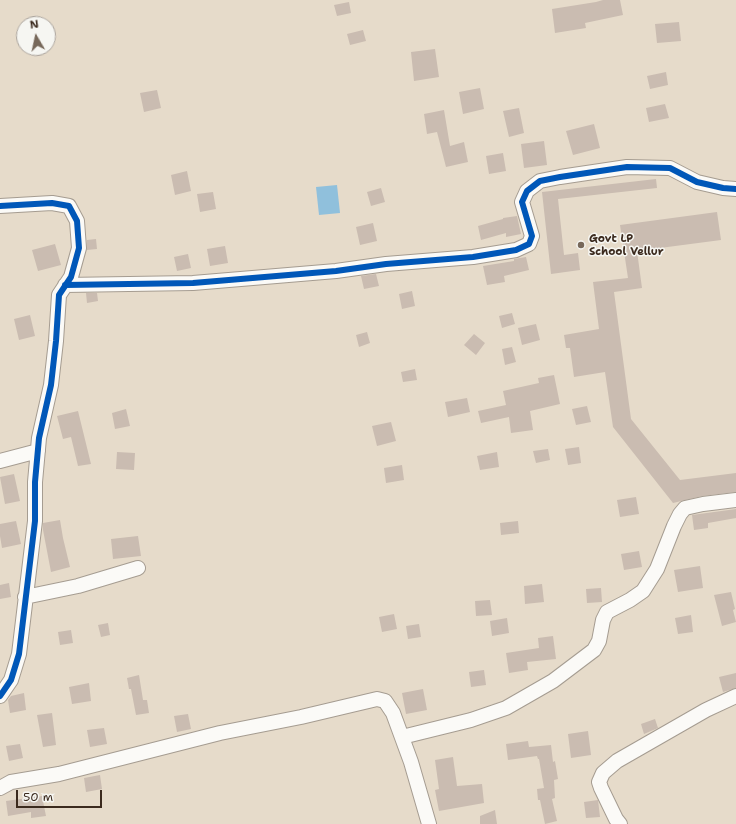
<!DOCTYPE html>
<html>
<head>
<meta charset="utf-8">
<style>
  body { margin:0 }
  #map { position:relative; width:736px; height:824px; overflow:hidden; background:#e6dbca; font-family:"Shantell Sans",sans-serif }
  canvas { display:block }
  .north { position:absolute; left:16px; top:16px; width:40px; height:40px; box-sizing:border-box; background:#f6f6f2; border:1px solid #aba49d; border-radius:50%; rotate:351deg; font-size:11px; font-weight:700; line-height:16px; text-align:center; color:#3b2a1e }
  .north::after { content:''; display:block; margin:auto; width:14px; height:18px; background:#77685a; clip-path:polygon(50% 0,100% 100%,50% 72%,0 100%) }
  .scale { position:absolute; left:16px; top:790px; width:86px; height:18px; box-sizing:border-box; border:2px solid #3b2a1e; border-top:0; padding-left:5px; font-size:12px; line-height:14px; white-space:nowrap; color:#3b2a1e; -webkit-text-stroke:3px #f6f6f2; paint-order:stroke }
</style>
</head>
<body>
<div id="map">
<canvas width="736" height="824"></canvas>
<div class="north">N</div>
<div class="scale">50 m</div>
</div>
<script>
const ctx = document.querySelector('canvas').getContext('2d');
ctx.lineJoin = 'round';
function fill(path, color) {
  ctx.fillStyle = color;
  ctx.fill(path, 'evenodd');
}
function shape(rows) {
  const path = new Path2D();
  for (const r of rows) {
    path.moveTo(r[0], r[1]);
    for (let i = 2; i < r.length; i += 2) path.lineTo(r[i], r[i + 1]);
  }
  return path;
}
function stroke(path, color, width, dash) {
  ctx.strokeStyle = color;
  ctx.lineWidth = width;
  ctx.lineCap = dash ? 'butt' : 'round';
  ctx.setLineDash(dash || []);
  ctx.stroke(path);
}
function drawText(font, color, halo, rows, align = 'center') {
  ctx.font = font + ' "Shantell Sans",sans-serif';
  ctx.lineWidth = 3;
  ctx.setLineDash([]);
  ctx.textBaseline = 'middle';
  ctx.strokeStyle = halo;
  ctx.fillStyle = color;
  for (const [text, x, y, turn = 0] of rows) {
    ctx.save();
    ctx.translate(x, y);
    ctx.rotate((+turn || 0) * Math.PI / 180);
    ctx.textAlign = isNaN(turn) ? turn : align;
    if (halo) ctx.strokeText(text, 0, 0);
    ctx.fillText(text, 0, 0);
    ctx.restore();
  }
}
fill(shape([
  [337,185,340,213,319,215,316,187]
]), '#90c0dc');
fill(shape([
  [603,0,620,0,623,15,585,23,586,28,555,33,552,9,596,2],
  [349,2,351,13,337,16,334,5],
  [679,22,681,41,657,43,655,24],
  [363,30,366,41,350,45,347,34],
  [435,49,439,77,414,81,411,52],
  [666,72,668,85,650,89,647,76],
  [480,88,484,109,463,114,459,92],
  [157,90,161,108,144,112,140,93],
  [665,104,669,118,649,122,646,108],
  [519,108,524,133,509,137,503,111],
  [444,110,450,146,464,142,468,162,446,167,437,132,427,134,424,114],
  [594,124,600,148,573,155,566,131],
  [544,141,547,165,524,168,521,144],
  [503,153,506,171,489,174,486,156],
  [187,171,191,191,175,195,171,175],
  [656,179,657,188,558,199,564,255,578,253,580,270,551,274,542,192],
  [381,188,385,202,371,206,367,192],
  [213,192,216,209,200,212,197,194],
  [717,212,721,240,637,251,642,288,614,292,631,419,680,480,736,473,736,492,702,496,673,503,613,427,605,372,574,377,570,348,566,348,564,335,599,329,593,282,628,278,620,225],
  [517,216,521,234,506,237,506,233,481,240,478,226,503,219,503,218],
  [373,223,377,241,360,245,356,227],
  [96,239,97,249,87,250,87,240],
  [55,244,61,265,38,271,32,250],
  [225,246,228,263,210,266,207,249],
  [188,254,191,268,177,271,174,257],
  [526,257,529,270,504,276,505,282,487,285,483,266,514,261,514,259],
  [376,274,379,286,364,289,361,276],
  [412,291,415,306,402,309,399,294],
  [86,293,97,293,98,301,87,303],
  [512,313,515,324,502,328,499,316],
  [30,315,35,336,19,340,14,319],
  [536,324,540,340,522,345,518,328],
  [367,332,370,343,359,347,356,335],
  [474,334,485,343,476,355,464,345],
  [512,347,516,362,505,365,502,349],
  [415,369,417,380,403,382,401,372],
  [554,375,560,404,530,411,533,430,511,433,509,417,481,423,478,411,506,405,503,391,539,383,538,378],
  [467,398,470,412,448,417,445,402],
  [587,406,591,422,576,425,572,409],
  [126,409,130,426,115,429,112,413],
  [78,411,91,464,78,466,71,437,63,439,57,416],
  [391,422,396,441,377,446,372,426],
  [579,447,581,463,568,465,565,449],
  [548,449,550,460,536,463,533,451],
  [117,452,135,453,134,470,116,469],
  [497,452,499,467,480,470,477,456],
  [402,465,404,480,386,483,384,468],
  [14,474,20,501,5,504,0,477],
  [636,497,639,514,620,517,617,500],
  [736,509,736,518,708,523,708,528,694,530,692,515],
  [60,520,63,538,70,567,51,572,43,530,43,523],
  [16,521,21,544,2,548,0,536,0,524],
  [518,521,519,533,501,535,500,523],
  [138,536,141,556,113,559,111,539],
  [639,551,642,567,624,570,621,554],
  [700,566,703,588,678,592,674,570],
  [9,583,11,597,0,599,0,585],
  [542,584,544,602,525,604,524,586],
  [601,588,602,602,587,603,586,589],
  [731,592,735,609,733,610,736,622,722,626,714,595],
  [490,600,492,615,476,616,475,601],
  [394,614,397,629,382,632,379,617],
  [691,615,693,632,678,634,675,618],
  [507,618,509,633,492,636,490,621],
  [108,623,110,635,101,637,98,625],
  [419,624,421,637,408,639,406,626],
  [71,630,73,643,60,645,58,632],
  [553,636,556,659,527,662,528,670,509,673,506,653,539,648,538,638],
  [484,670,486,685,471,687,469,672],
  [736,673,736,688,723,692,719,677],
  [139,675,143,700,147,700,149,713,136,715,131,689,129,689,127,678],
  [89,683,91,701,72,704,69,687],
  [423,689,427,710,406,714,402,693],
  [24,693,26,710,10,713,8,700,11,696],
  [52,713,56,745,43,747,37,715],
  [188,714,191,729,177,732,174,716],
  [655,719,658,728,644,734,641,724],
  [104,728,107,744,90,747,87,730],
  [588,731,591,755,571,758,568,734],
  [528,741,529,747,551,745,553,762,555,761,558,779,554,780,555,798,552,799,557,821,545,824,540,800,538,800,537,789,544,788,539,759,538,759,537,756,508,760,506,744],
  [20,744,23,758,9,761,6,746],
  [453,757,457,786,482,784,484,803,439,811,435,790,439,789,435,760],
  [100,775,102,789,86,792,84,778],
  [42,796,46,816,31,818,31,812,8,816,6,801],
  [598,800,600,817,586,818,584,802],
  [495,810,497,824,480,824,480,816]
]), '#cabcb1');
const minor = shape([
  [0,206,52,203,69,206,77,221,79,248,71,277,59,295,56,341,51,385,39,438,35,482,35,521,19,654,11,680,0,696],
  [65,285,193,283,336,271,386,264,473,257,516,250,529,244,532,236,522,202,527,191,540,181,560,177,627,167,670,168,697,182,723,188,736,189],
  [0,461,38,451],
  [25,597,78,586,138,568],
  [402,737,471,720,506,708,553,681,594,650,599,641,603,620,607,612,630,600,643,591,657,569,674,526,680,514,685,508,703,504,736,500],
  [0,788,11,782,59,774,220,733,301,717,377,699,385,701,393,713,411,762,429,824],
  [620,824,616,819,601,788,599,782,603,773,617,761,706,710,736,696]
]);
stroke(minor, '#a59c91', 16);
stroke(minor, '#fbfaf7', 14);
stroke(shape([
  [0,206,52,203,69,206,77,221,79,248,71,277,59,295,56,341,51,385,39,438,35,482,35,521,19,654,11,680,0,696],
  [65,285,193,283,336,271,386,264,473,257,516,250,529,244,532,236,522,202,527,191,540,181,560,177,627,167,670,168,697,182,723,188,736,189]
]), '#0057b8', 6);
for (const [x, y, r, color] of [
  [581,245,4,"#77685a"]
]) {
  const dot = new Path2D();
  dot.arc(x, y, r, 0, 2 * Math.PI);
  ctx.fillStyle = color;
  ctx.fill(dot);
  stroke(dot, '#f6f6f2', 1.5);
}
drawText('bold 11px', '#3b2a1e', '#f6f6f2', [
  ["Govt LP",589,239],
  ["School Vellur",589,252]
], 'left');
</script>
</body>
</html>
